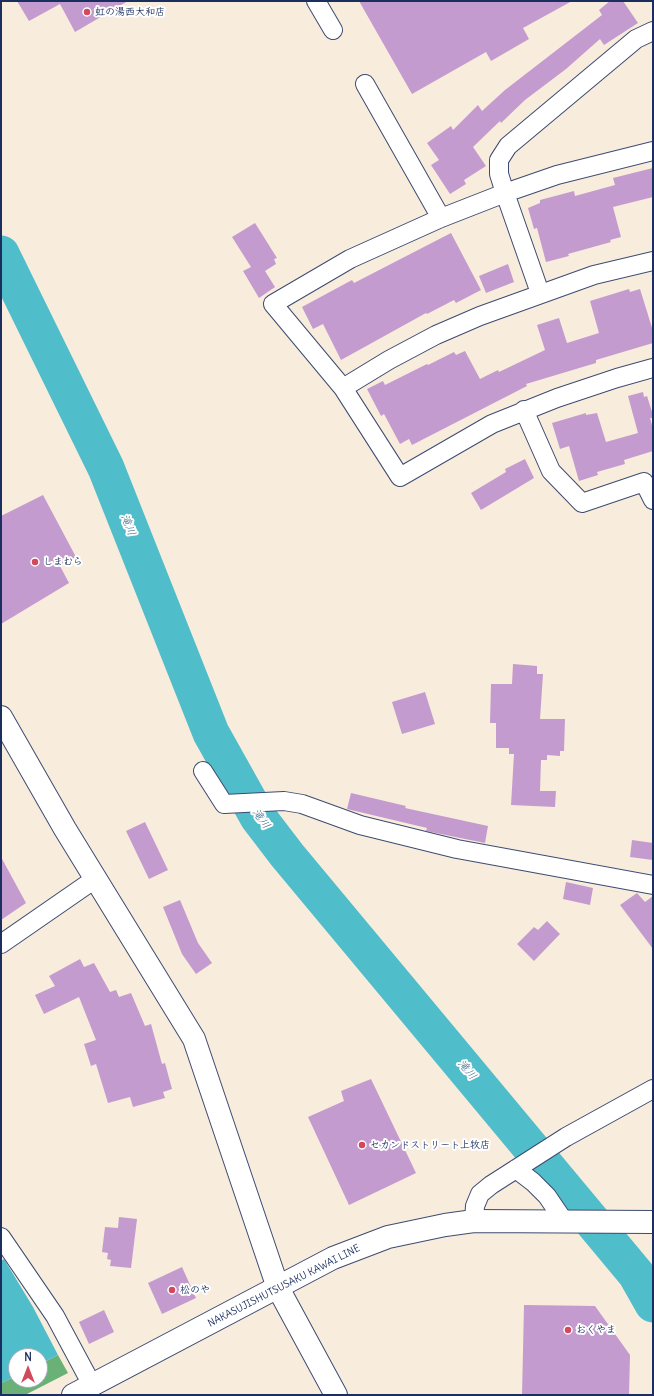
<!DOCTYPE html>
<html>
<head>
<meta charset="utf-8">
<style>
  body { margin:0 }
  #map { position:relative; width:654px; height:1396px; overflow:hidden; background:#f8ecdc; font-family:Delius,sans-serif }
  canvas { display:block }
  .frame { position:absolute; inset:0; border:2px solid #1b2f5e; pointer-events:none }
  .north { position:absolute; left:8px; top:1348px; width:40px; height:40px; box-sizing:border-box; background:#fff; border:1px solid #a4acbf; border-radius:50%; rotate:0deg; font-size:11px; font-weight:700; line-height:16px; text-align:center; color:#1b2f5e }
  .north::after { content:''; display:block; margin:auto; width:14px; height:18px; background:#d1495b; clip-path:polygon(50% 0,100% 100%,50% 72%,0 100%) }
</style>
</head>
<body>
<div id="map">
<canvas width="654" height="1396"></canvas>
<div class="frame"></div>
<div class="north">N</div>
</div>
<script>
const ctx = document.querySelector('canvas').getContext('2d');
ctx.lineJoin = 'round';
function fill(path, color) {
  ctx.fillStyle = color;
  ctx.fill(path, 'evenodd');
}
function shape(rows) {
  const path = new Path2D();
  for (const r of rows) {
    path.moveTo(r[0], r[1]);
    for (let i = 2; i < r.length; i += 2) path.lineTo(r[i], r[i + 1]);
  }
  return path;
}
function stroke(path, color, width, dash) {
  ctx.strokeStyle = color;
  ctx.lineWidth = width;
  ctx.lineCap = dash ? 'butt' : 'round';
  ctx.setLineDash(dash || []);
  ctx.stroke(path);
}
function drawText(font, color, halo, rows, align = 'center') {
  ctx.font = font + ' Delius,"Klee One",sans-serif';
  ctx.lineWidth = 4;
  ctx.setLineDash([]);
  ctx.textBaseline = 'middle';
  ctx.strokeStyle = halo;
  ctx.fillStyle = color;
  for (const [text, x, y, turn = 0] of rows) {
    ctx.save();
    ctx.translate(x, y);
    ctx.rotate((+turn || 0) * Math.PI / 180);
    ctx.textAlign = isNaN(turn) ? turn : align;
    if (halo) ctx.strokeText(text, 0, 0);
    ctx.fillText(text, 0, 0);
    ctx.restore();
  }
}
fill(shape([
  [58,1355,68,1373,25,1395,1,1395,1,1383,16,1376,16,1380,40,1380,40,1364]
]), '#6ab177');
fill(shape([
  [4,1259,33,1307,58,1355,40,1364,40,1356,16,1356,16,1376,1,1383,1,1261]
]), '#50bdca');
stroke(shape([
  [1,254,106,468,211,733,258,817,287,855,636,1274,653,1304]
]), '#50bdca', 37);
fill(shape([
  [17,1,128,1,75,32,60,4,29,21],
  [359,1,572,1,523,28,529,39,491,61,486,52,412,94],
  [610,1,623,1,638,23,604,45,600,39,566,69,525,100,501,123,500,121,473,147,486,166,464,180,466,184,450,194,431,165,439,160,427,143,451,126,453,130,478,105,482,111,505,90,602,15,599,10],
  [653,168,653,197,613,207,621,237,610,240,611,242,568,254,569,256,546,262,537,228,534,229,528,208,540,203,540,200,574,191,575,196,615,185,613,178],
  [255,223,277,258,274,259,276,264,265,271,275,287,259,298,243,271,251,267,232,237],
  [451,233,481,290,456,303,454,300,427,314,426,313,341,360,323,324,313,329,302,307,352,280,354,283],
  [508,264,514,282,486,293,479,276],
  [629,289,630,292,640,289,653,331,653,343,596,360,596,363,526,384,527,386,412,445,409,439,400,444,384,414,381,416,367,389,383,381,385,385,427,364,428,365,454,352,456,355,465,351,480,379,498,370,499,372,545,350,537,325,559,318,567,343,599,333,590,301],
  [643,392,644,397,647,396,653,415,653,418,650,418,653,429,653,451,624,460,625,464,597,472,598,475,579,481,569,446,560,449,552,423,586,413,586,415,597,413,606,442,638,433,628,396],
  [525,459,534,478,481,510,471,493,506,472,505,469],
  [43,495,76,557,60,566,69,583,1,624,1,516],
  [513,664,537,666,537,674,543,674,540,719,565,719,564,751,560,751,560,756,547,755,547,760,541,760,540,791,556,791,555,807,511,805,514,754,509,754,509,748,496,748,496,723,490,723,491,684,512,684],
  [425,692,435,724,402,734,392,702],
  [351,793,406,806,405,808,488,826,485,843,426,831,427,828,347,809],
  [145,822,168,870,149,879,126,831],
  [632,840,653,843,653,860,630,857],
  [1,857,26,903,1,920],
  [566,882,593,888,590,905,563,899],
  [637,893,645,902,653,896,653,949,620,905],
  [180,900,198,943,212,963,196,974,182,954,163,907],
  [547,921,560,934,534,961,517,944,534,927,538,930],
  [80,959,84,967,94,963,110,992,116,990,119,997,131,993,145,1026,151,1024,162,1064,165,1063,172,1089,163,1092,165,1098,133,1107,130,1097,108,1103,96,1064,91,1066,84,1044,96,1040,79,997,44,1014,35,995,55,986,49,976],
  [371,1079,416,1173,349,1205,308,1117,344,1101,341,1091],
  [119,1217,137,1219,131,1268,110,1266,111,1260,107,1259,108,1253,102,1252,105,1227,118,1228],
  [182,1267,196,1298,162,1314,148,1283],
  [524,1305,595,1306,630,1355,629,1395,522,1395],
  [104,1310,114,1332,89,1344,79,1322]
]), '#c49bcf');
const minor = shape([
  [316,1,333,30],
  [365,84,441,218],
  [653,151,557,175,505,193,441,218,350,259,273,304,343,388,400,477,492,424,557,398,617,378,653,368],
  [540,293,505,193,499,174,499,160,508,146,636,39,653,31],
  [343,388,389,360,436,335,480,316,594,275,653,261],
  [524,410,551,471,582,503,644,482,653,500],
  [203,771,224,804,284,801,302,804,360,825,457,849,653,885],
  [1,944,95,879],
  [516,1169,533,1182,547,1196,564,1221],
  [474,1221,475,1206,480,1194,491,1185,566,1137,653,1089],
  [1,1237,55,1316,92,1385]
]);
const tertiary = shape([
  [1,717,65,829,194,1039,278,1288,336,1395]
]);
const secondary = shape([
  [73,1395,333,1258,388,1237,445,1225,474,1221,653,1222]
]);
stroke(minor, '#3c4b71', 20);
stroke(tertiary, '#3c4b71', 24);
stroke(secondary, '#3c4b71', 24);
stroke(minor, '#fff', 18);
stroke(tertiary, '#fff', 22);
stroke(secondary, '#fff', 22);
for (const [x, y, r, color] of [
  [87,12,4,"#d1495b"],
  [35,562,4,"#d1495b"],
  [362,1145,4,"#d1495b"],
  [172,1290,4,"#d1495b"],
  [568,1330,4,"#d1495b"]
]) {
  const dot = new Path2D();
  dot.arc(x, y, r, 0, 2 * Math.PI);
  ctx.fillStyle = color;
  ctx.fill(dot);
  stroke(dot, '#fff', 1.5);
}
drawText('bold 10px', '#1b2f5e', '#fff', [
  ["虹の湯西大和店",95,12],
  ["しまむら",43,562],
  ["セカンドストリート上牧店",370,1145],
  ["松のや",180,1290],
  ["おくやま",576,1330]
], 'left');
drawText('10px', '#1b2f5e', '#fff', [
  ["NAKASUJISHUTSUSAKU KAWAI LINE",284,1286,-27]
]);
drawText('italic 11px', '#2e6184', '#fff', [
  ["滝川",128,525,68],
  ["滝川",261,819,54],
  ["滝川",467,1070,50]
]);
</script>
</body>
</html>
